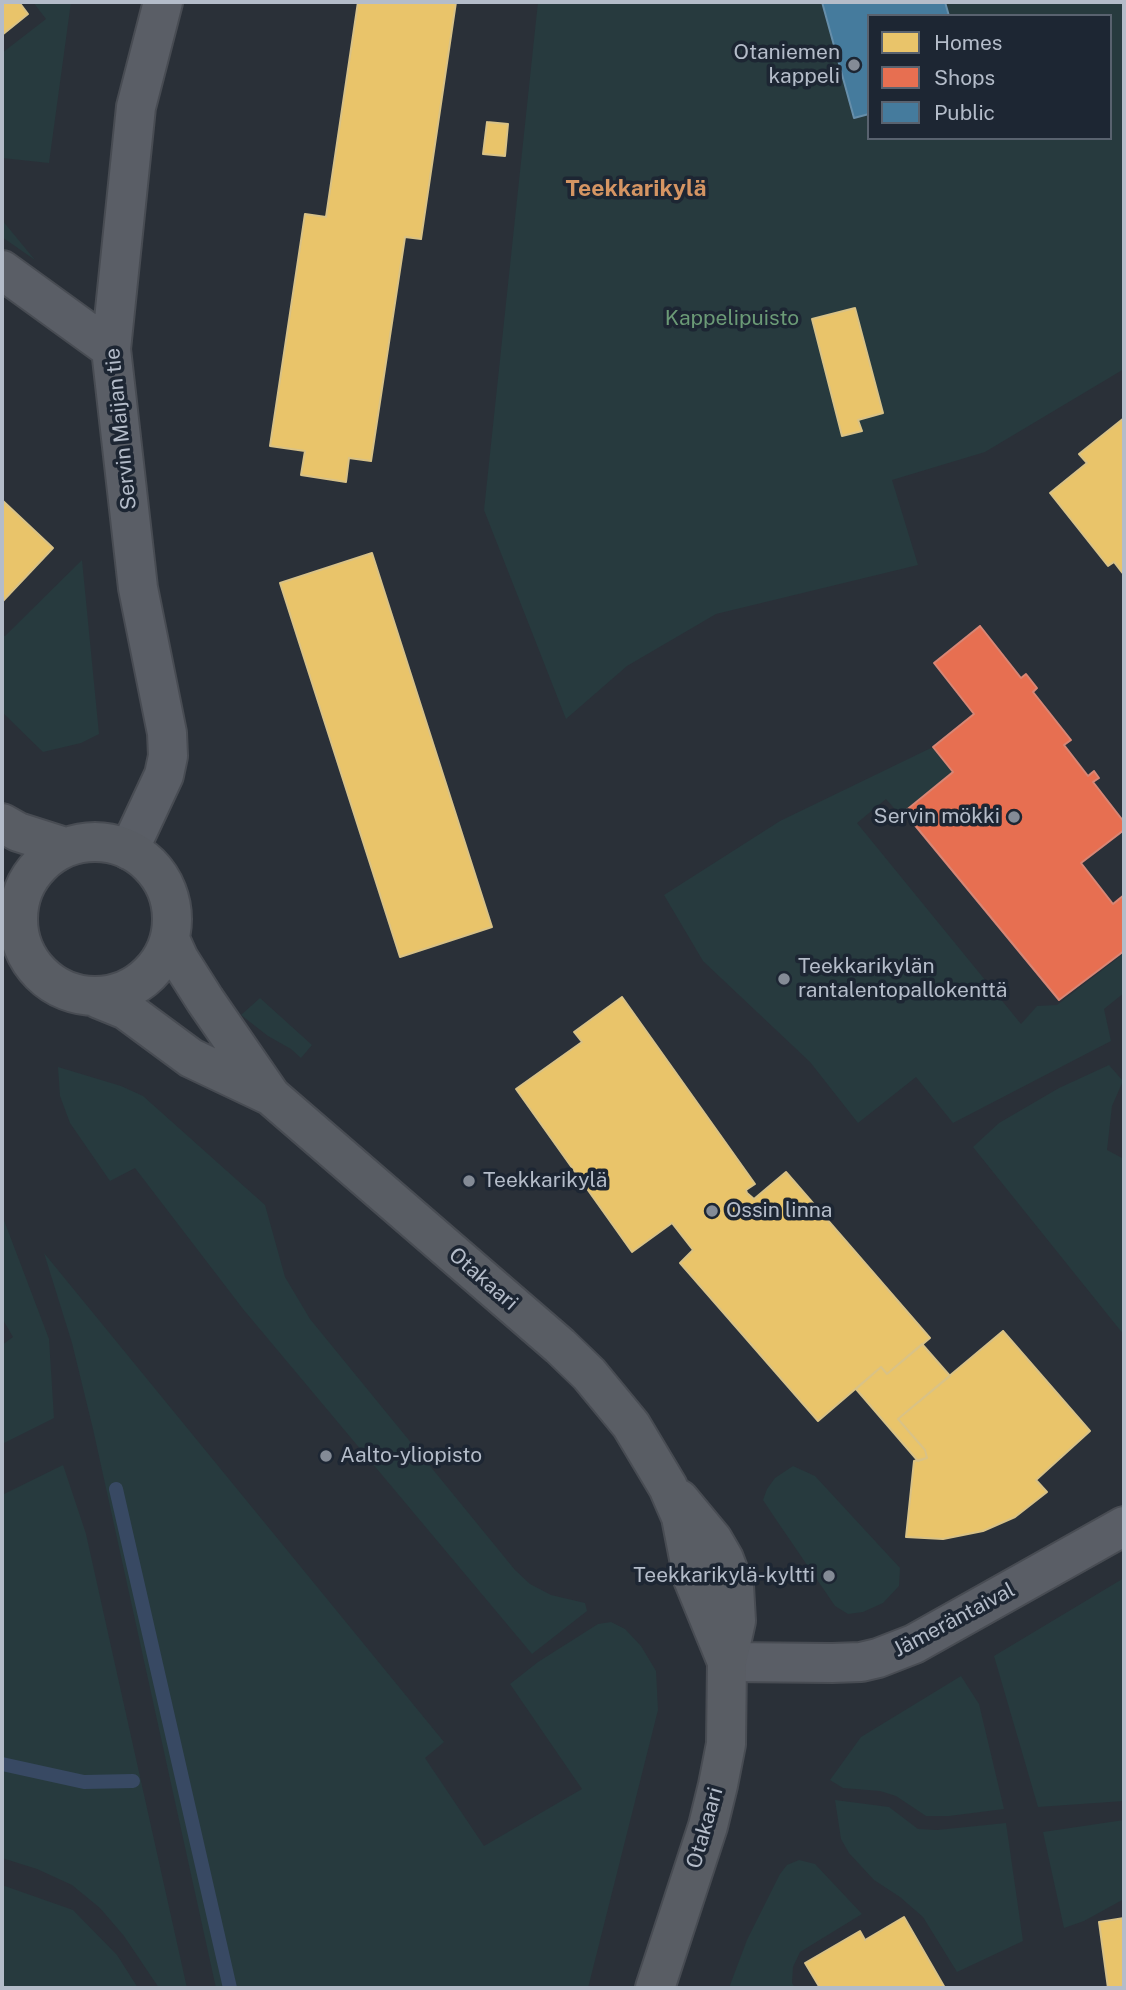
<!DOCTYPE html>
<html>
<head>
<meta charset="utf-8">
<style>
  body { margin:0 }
  #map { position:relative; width:1126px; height:1990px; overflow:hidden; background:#2a3038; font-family:"Public Sans",sans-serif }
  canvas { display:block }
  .frame { position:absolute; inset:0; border:4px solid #b4bcc9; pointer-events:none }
  .legend { position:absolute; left:867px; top:14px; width:245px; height:126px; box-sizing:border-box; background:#1d2633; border:2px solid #59626f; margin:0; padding:9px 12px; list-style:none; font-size:21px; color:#b4bcc9 }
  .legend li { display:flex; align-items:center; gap:14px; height:35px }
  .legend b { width:35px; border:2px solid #59626f }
</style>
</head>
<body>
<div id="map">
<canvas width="1126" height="1990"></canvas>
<div class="frame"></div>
<ul class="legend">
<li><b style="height:19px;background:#e9c46a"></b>Homes</li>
<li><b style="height:19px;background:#e76f51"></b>Shops</li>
<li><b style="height:19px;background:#457b9d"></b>Public</li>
</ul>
</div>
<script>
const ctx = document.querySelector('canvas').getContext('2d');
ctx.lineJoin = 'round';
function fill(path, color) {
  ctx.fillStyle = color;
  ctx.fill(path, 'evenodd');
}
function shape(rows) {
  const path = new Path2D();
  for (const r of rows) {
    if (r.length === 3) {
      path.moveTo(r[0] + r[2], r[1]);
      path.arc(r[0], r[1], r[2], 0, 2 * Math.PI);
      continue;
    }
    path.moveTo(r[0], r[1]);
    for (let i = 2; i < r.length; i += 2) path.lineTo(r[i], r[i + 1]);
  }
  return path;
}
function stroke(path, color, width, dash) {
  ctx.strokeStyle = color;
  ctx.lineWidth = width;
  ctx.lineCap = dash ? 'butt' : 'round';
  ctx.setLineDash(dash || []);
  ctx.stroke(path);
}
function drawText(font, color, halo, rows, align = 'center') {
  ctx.font = font + ' "Public Sans",sans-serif';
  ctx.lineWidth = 7;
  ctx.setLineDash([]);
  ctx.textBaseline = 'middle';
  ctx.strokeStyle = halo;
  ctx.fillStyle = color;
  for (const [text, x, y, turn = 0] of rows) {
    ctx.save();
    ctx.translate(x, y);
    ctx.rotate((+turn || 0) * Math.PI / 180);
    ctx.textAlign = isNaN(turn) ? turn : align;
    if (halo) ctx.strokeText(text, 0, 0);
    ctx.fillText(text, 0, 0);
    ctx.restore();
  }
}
fill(shape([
  [33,2,71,2,49,163,2,158,2,53,46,19],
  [538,2,1124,2,1124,369,985,452,892,480,918,565,716,614,627,666,566,719,484,510],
  [869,16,1110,16,1110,138,869,138],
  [2,220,35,260,2,237],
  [82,560,99,734,81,743,43,752,2,712,2,636,5,636],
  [933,747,953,772,900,815,886,799,857,823,1021,1024,1037,1006,1057,1005,1122,955,1124,957,1124,993,1104,1009,1111,1041,953,1123,916,1077,858,1123,810,1062,703,961,664,895,780,821],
  [260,998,312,1045,301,1058,291,1049,268,1036,241,1015],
  [1109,1065,1123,1081,1112,1106,1107,1150,1124,1159,1124,1335,973,1147,999,1123,1059,1088],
  [58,1067,121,1086,143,1096,265,1205,285,1277,310,1319,515,1570,530,1584,551,1595,585,1603,587,1611,532,1654,243,1309,135,1168,110,1181,70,1123,60,1096],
  [2,1215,49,1339,54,1418,2,1444,2,1345,13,1337,2,1318],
  [44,1253,444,1742,425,1758,484,1846,582,1789,510,1684,538,1662,598,1624,611,1622,625,1629,641,1646,656,1671,658,1710,588,1988,216,1988,93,1429,72,1343],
  [63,1465,86,1534,187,1988,159,1988,124,1936,100,1908,72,1885,37,1869,2,1858,2,1495],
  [793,1466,815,1476,900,1568,899,1586,883,1603,863,1612,848,1614,835,1606,777,1521,763,1500,767,1489,775,1478],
  [1124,1578,1124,1801,1038,1807,994,1656],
  [961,1676,979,1704,1004,1809,949,1816,926,1816,896,1796,880,1791,843,1788,830,1780,861,1737],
  [835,1800,889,1807,918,1829,937,1830,1006,1823,1023,1941,957,1972,923,1917,900,1897,874,1880,849,1853,841,1839],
  [1124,1820,1124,1899,1084,1921,1064,1928,1043,1832],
  [799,1860,815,1864,862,1914,800,1952,793,1967,792,1983,795,1988,729,1988,747,1940,780,1874,787,1865],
  [2,1885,73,1910,117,1955,138,1988,2,1988]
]), '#273a3e');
const homes = shape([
  [2,2,19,2,28,14,2,35,2,2],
  [358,2,456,2,421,239,405,237,371,461,349,458,346,482,301,475,305,451,270,446,305,214,326,217,358,2],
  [487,122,508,124,505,156,483,154,487,122],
  [855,308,883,413,858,420,862,431,842,436,812,319,855,308],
  [1124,418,1124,575,1114,562,1108,566,1050,493,1087,463,1079,454,1124,418],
  [2,500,53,548,2,602,2,500],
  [372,553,492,927,400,957,280,583,372,553],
  [622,997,755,1184,746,1190,747,1193,754,1199,786,1172,930,1338,887,1374,881,1367,818,1421,680,1263,693,1250,672,1223,632,1252,516,1089,582,1042,574,1032,622,997],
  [1003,1331,1090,1431,1036,1480,1047,1492,1015,1517,983,1531,943,1539,906,1537,914,1461,927,1458,925,1450,898,1419,1003,1331],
  [922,1344,950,1376,898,1419,925,1450,927,1458,918,1461,856,1389,881,1367,887,1374,922,1344],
  [904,1917,945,1988,820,1988,805,1963,860,1931,865,1940,904,1917],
  [1124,1918,1124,1988,1108,1988,1099,1922,1124,1918]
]);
fill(homes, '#e9c46a');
stroke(homes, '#d9c286', 2);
const shops = shape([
  [980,626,1021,678,1026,674,1037,688,1033,692,1071,740,1064,745,1088,776,1094,771,1099,778,1093,782,1124,822,1124,830,1081,863,1113,904,1124,895,1124,951,1059,1000,904,812,953,772,933,747,974,714,934,663,980,626]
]);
fill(shops, '#e76f51');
stroke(shops, '#d88675', 2);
const public = shape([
  [822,2,945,2,949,16,869,16,869,114,854,118,822,2]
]);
fill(public, '#457b9d');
stroke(public, '#668eaa', 2);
stroke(shape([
  [116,1489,230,1988],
  [2,1764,84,1782,133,1781]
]), '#384963', 14);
const street = shape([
  [2,270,111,349],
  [129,850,164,775,168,756,167,733,138,588,111,349,136,107,163,2],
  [727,1662,832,1663,861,1662,878,1658,914,1644,1124,1526]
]);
const secondary = shape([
  [2,823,18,832,65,847],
  [95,919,77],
  [170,939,179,959,205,1000,271,1096,560,1346,589,1374,631,1425,668,1487,681,1517,693,1579,727,1662],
  [99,999,126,1010,191,1058,269,1095],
  [655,1988,708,1826,718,1785,726,1744,727,1662,736,1621,734,1586,724,1559,713,1540,679,1499]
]);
stroke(street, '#484c53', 42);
stroke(secondary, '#484c53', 42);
stroke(street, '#5a5e66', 38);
stroke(secondary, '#595d64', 38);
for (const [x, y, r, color] of [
  [854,65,7,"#848b96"],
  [1014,817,7,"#848b96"],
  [784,979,7,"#848b96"],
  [469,1181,7,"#848b96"],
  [712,1211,7,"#848b96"],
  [326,1456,7,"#848b96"],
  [829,1576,7,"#848b96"]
]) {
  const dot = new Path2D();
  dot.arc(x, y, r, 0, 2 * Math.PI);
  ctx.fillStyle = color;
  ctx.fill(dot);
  stroke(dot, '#1d2633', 2.5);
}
drawText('21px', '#b4bcc9', '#1d2633', [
  ["Otaniemen",840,53,"right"],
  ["kappeli",840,77,"right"],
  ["Servin mökki",1000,817,"right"],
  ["Teekkarikylän",798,967],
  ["rantalentopallokenttä",798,991],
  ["Teekkarikylä",483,1181],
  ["Ossin linna",726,1211],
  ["Aalto-yliopisto",340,1456],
  ["Teekkarikylä-kyltti",815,1576,"right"]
], 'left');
drawText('21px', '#6b9a76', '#1d2633', [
  ["Kappelipuisto",732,319]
]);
drawText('21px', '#b4bcc9', '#1d2633', [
  ["Servin Maijan tie",121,429,-96],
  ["Otakaari",483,1279,41],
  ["Jämeräntaival",954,1620,-28],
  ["Otakaari",705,1828,-74]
]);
drawText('bold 23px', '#d59563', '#1d2633', [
  ["Teekkarikylä",636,189]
]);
</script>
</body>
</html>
